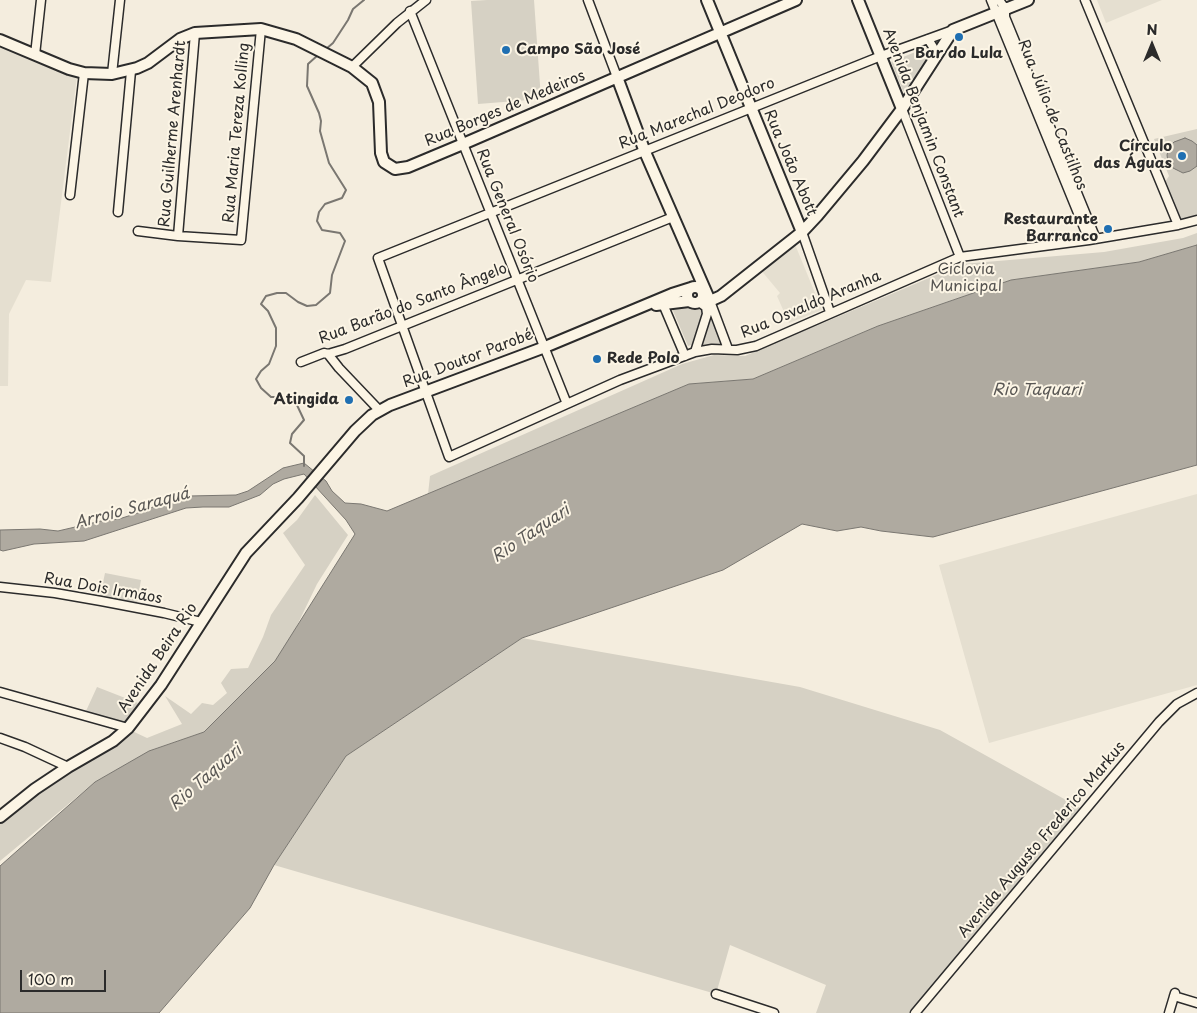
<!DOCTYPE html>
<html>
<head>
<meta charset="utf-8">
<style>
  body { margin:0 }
  #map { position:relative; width:1197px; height:1013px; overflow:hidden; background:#f4edde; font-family:"Playpen Sans",sans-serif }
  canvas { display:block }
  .north { position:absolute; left:1127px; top:20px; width:50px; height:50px; -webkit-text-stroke:4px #fcf5e5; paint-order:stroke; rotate:0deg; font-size:14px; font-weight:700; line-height:20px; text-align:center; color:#2b2b2b }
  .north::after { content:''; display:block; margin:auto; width:18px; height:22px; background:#2b2b2b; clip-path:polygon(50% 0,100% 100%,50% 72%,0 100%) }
  .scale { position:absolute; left:20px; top:970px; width:86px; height:22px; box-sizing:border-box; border:2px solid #2b2b2b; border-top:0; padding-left:6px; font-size:15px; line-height:18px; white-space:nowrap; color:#2b2b2b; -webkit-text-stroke:4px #fcf5e5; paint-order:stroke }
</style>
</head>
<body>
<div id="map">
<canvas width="1197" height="1013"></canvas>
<div class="north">N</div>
<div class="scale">100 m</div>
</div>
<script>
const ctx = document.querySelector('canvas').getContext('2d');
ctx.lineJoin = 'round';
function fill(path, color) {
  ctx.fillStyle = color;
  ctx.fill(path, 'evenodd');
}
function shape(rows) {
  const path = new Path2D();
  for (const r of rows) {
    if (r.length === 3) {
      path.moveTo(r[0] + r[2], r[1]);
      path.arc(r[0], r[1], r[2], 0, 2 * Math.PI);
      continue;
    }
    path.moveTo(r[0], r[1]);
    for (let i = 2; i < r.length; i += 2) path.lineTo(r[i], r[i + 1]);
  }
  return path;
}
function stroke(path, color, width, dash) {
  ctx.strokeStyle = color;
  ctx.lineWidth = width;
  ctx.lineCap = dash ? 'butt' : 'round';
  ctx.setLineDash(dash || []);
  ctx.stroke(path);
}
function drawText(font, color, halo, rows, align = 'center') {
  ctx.font = font + ' "Playpen Sans",sans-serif';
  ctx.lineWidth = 4;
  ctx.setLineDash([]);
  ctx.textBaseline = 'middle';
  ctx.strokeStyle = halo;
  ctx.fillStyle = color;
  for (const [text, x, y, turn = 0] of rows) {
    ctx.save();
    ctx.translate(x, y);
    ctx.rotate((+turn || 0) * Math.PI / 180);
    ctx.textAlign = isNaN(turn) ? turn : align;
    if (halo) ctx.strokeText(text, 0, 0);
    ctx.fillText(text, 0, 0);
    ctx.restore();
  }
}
fill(shape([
  [1097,0,1162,0,1106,23],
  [0,46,77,76,51,282,26,280,9,314,8,386,0,386],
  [794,242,822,310,789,323,777,296,780,293,760,269],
  [1197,494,1197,685,989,743,939,565]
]), '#e5dfd0');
fill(shape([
  [487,0,534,0,541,99,478,104,471,1],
  [925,48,930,48,931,54,908,90,905,92,903,91,891,62],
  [1197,129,1197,217,1183,221,1181,220,1167,187,1165,182,1169,176,1154,139],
  [1197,233,1197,245,1139,262,1011,280,878,326,753,379,689,384,428,494,430,476,682,364,714,355,745,356,766,347,766,344,816,326,962,264,1104,252,1183,238],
  [703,305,705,311,694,344,688,346,671,306],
  [713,318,725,346,699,348,709,319],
  [315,495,348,535,317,584,277,667,204,732,154,749,95,782,0,861,0,821,68,769,130,730,147,738,182,724,165,696,191,714,202,703,213,705,227,693,221,683,231,669,248,668,263,637,271,615,305,565,283,533,297,520],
  [105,573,141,580,137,603,100,597],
  [522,638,800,687,940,730,1084,810,915,1013,816,1013,826,985,730,945,716,994,274,865,346,756],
  [97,687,138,703,127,726,86,711]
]), '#d6d1c4');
const water = shape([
  [1185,138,1192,141,1197,145,1197,166,1190,171,1183,173,1173,168,1168,162,1167,155,1169,147,1174,142,1185,138],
  [1197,245,1197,465,933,537,881,531,861,527,837,531,802,524,723,570,522,638,346,756,274,865,250,908,159,1013,0,1013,0,866,95,782,149,751,204,732,275,661,355,534,346,520,304,474,284,479,273,484,260,495,229,507,203,507,186,508,84,541,34,544,3,551,0,550,0,530,40,529,58,531,101,521,119,519,144,511,164,502,189,496,236,495,248,491,283,468,304,463,326,481,332,491,345,503,361,504,387,511,689,384,753,379,878,326,1011,280,1139,262,1197,245]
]);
fill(water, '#afaaa0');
stroke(water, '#7a7771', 1);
stroke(shape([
  [326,49,333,43,348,20,353,9,364,0],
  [304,466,304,456,290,443,292,434,304,420,296,403,289,397,271,397,261,388,256,379,261,371,269,364,276,346,276,328,268,311,261,304,266,296,277,293,286,293,298,302,307,306,316,305,330,293,332,275,345,241,340,233,322,230,317,221,319,212,325,204,342,198,346,190,329,163,320,131,321,121,319,113,307,86,308,64,318,55]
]), '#7a7771', 2);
const minor = shape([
  [588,0,617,77],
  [991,0,1089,240],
  [999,0,1004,7,1010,7,1005,11,1005,17,1096,239],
  [1085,0,1178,225],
  [410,11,567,404],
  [953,30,881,56,378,258,449,457,620,380,695,352,712,349,737,350,756,346,960,257,1089,240,1178,225,1197,220],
  [928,39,933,47,935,56],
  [35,55,41,0],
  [352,67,397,23,426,0],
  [112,74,120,0],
  [902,109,960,257],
  [70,195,84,73],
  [118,212,131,71],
  [138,231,178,236,241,240,261,29],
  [802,232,830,312],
  [178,236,195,33],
  [710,301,728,349],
  [663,304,685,356],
  [695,352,707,314,706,307,699,302],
  [328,354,339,368,379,410],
  [301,362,324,353,328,354,345,349,673,217],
  [0,587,55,593,101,601,164,613,201,622],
  [0,692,128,728],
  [0,738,25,747,68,767],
  [716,994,774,1013],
  [1174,996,1197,1003],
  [915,1013,1159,722,1177,704,1197,693],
  [1169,1013,1175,993]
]);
const major = shape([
  [707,0,802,232],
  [858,0,902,109],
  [0,40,69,69,84,73,112,74,137,68,148,63,180,39,195,33,261,29,296,39,352,67,372,83,379,102,381,153,384,162,395,169,408,167,463,144,796,0],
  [617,77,645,152,710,301],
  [695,295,8],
  [700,301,710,301,721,296,802,232,817,216,863,161,902,109,953,30,1028,0],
  [656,305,689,301],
  [0,817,35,789,68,767,113,741,128,728,161,685,246,553,298,498,355,431,372,415,390,405,545,347,672,294,691,288]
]);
stroke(minor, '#2b2b2b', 11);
stroke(major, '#2b2b2b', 14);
stroke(minor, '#fcf5e5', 8);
stroke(major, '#fcf5e5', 10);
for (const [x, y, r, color] of [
  [959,37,5,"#1f6fb2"],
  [506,50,5,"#1f6fb2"],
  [1182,156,5,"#1f6fb2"],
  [1108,229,5,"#1f6fb2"],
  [597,359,5,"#1f6fb2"],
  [349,400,5,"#1f6fb2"]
]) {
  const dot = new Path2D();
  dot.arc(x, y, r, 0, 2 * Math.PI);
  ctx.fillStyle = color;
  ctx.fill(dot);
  stroke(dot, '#fcf5e5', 2);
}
drawText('bold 15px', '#2b2b2b', '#fcf5e5', [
  ["Campo São José",516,50,"left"],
  ["Bar do Lula",959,54,"center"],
  ["Círculo",1172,147],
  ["das Águas",1172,164],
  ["Restaurante",1098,220],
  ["Barranco",1098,237],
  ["Rede Polo",607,359,"left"],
  ["Atingida",339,400]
], 'right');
drawText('15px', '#2b2b2b', '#fcf5e5', [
  ["Rua Borges de Medeiros",505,109,-23],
  ["Rua Marechal Deodoro",697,114,-22],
  ["Rua Júlio de Castilhos",1052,115,68],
  ["Avenida Benjamin Constant",923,123,69],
  ["Rua Maria Tereza Kolling",237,133,-85],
  ["Rua Guilherme Arenhardt",173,134,-85],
  ["Rua João Abott",790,163,67],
  ["Rua General Osório",507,216,68],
  ["Rua Barão do Santo Ângelo",413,304,-21],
  ["Rua Osvaldo Aranha",811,305,-23],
  ["Rua Doutor Parobé",468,359,-21],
  ["Rua Dois Irmãos",103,589,10],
  ["Avenida Beira Rio",158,658,-56],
  ["Avenida Augusto Frederico Markus",1042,840,-50]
]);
drawText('15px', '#565451', '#fcf5e5', [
  ["Ciclovia",966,270],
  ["Municipal",966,287]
]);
drawText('italic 16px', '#595754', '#fcf5e5', [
  ["Rio Taquari",1037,391],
  ["Arroio Saraquá",132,509,-15],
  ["Rio Taquari",531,534,-34],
  ["Rio Taquari",206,778,-41]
]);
</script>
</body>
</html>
